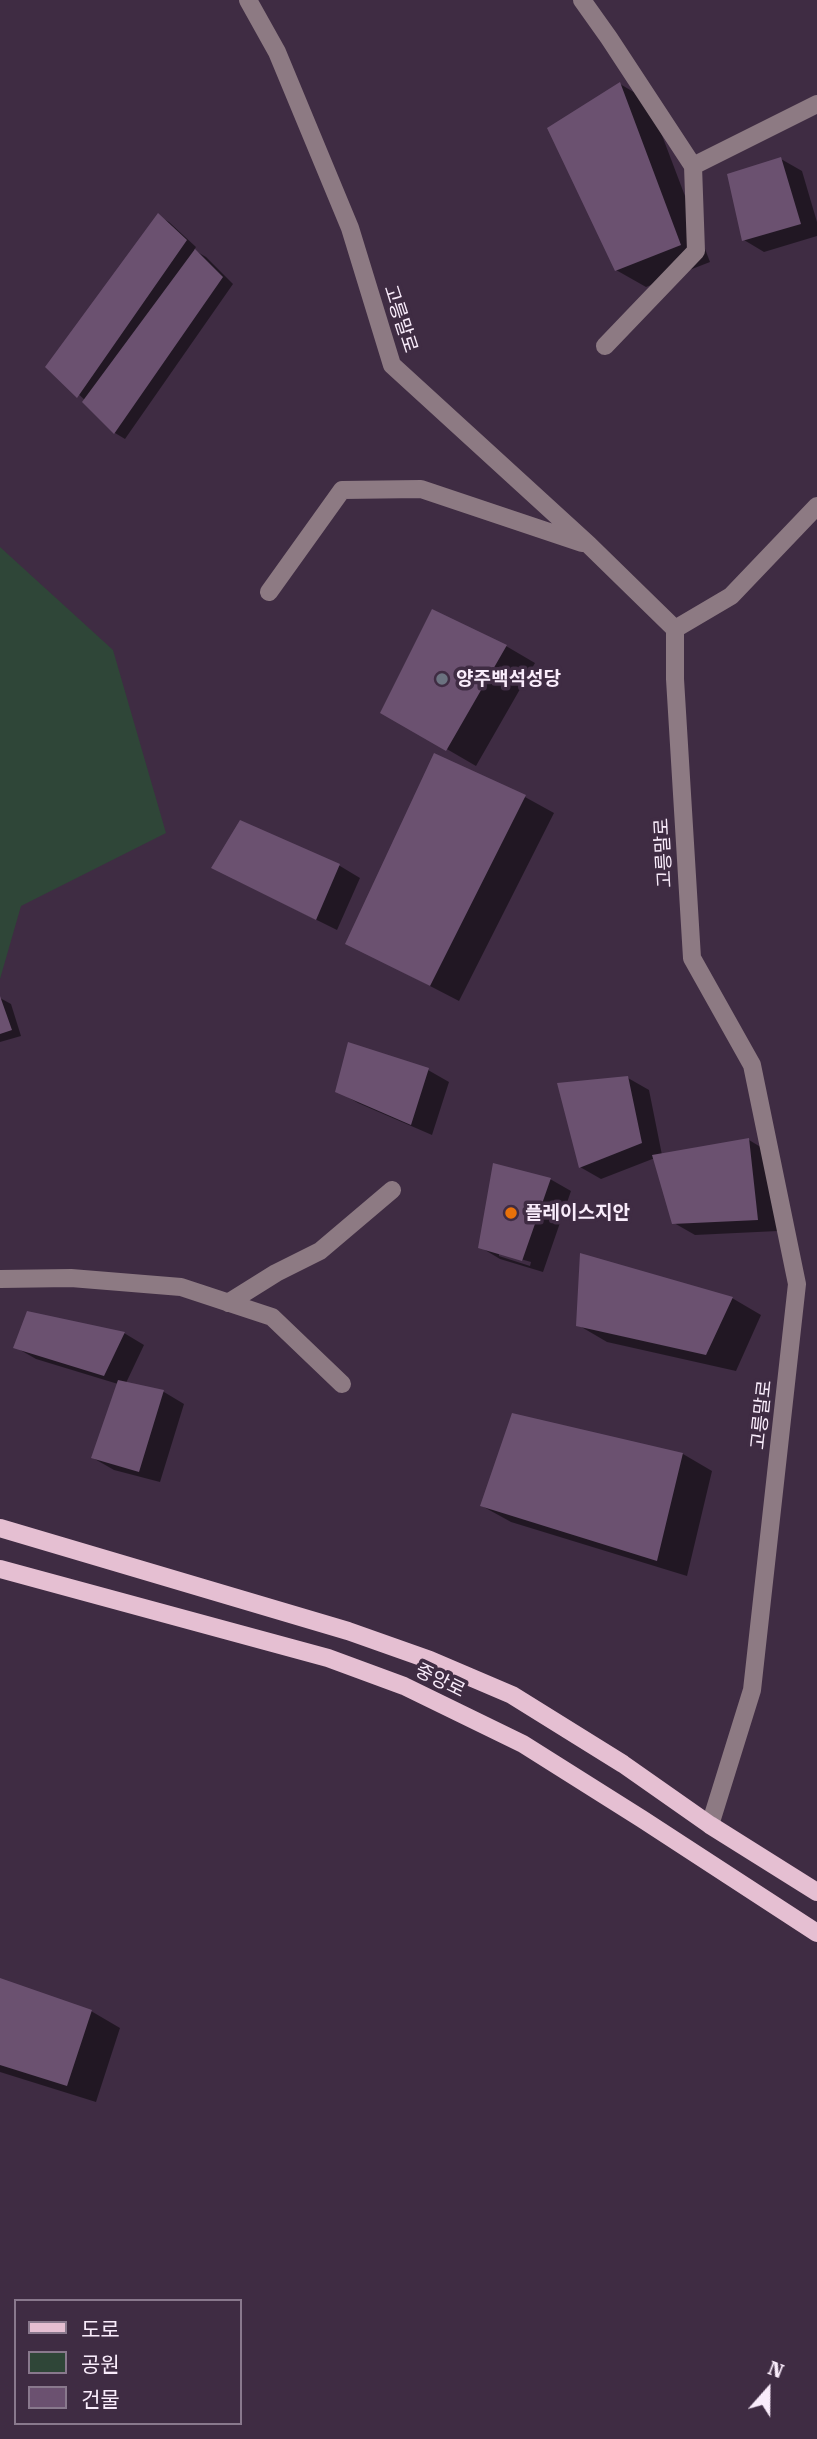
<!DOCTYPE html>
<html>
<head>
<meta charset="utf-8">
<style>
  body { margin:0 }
  #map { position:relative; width:817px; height:2439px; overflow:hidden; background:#3f2c43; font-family:"Roboto Serif","Noto Sans KR",serif }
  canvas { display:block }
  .legend { position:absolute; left:14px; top:2299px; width:228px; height:126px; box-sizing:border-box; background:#3f2c43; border:2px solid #89798d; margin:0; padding:9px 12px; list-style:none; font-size:21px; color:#f9ecfb }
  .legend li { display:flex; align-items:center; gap:14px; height:35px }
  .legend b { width:35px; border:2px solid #89798d }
  .north { position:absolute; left:733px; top:2355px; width:70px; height:70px; -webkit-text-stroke:5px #3f2c43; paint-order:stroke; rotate:21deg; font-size:19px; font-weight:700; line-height:28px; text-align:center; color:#f9ecfb }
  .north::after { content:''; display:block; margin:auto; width:24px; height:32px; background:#f9ecfb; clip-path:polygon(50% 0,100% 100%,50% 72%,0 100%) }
</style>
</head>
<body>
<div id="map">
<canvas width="817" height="2439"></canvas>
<ul class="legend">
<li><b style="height:9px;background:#e5bfd2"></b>도로</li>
<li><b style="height:19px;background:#2f4638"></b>공원</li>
<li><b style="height:19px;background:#6b5170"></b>건물</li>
</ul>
<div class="north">N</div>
</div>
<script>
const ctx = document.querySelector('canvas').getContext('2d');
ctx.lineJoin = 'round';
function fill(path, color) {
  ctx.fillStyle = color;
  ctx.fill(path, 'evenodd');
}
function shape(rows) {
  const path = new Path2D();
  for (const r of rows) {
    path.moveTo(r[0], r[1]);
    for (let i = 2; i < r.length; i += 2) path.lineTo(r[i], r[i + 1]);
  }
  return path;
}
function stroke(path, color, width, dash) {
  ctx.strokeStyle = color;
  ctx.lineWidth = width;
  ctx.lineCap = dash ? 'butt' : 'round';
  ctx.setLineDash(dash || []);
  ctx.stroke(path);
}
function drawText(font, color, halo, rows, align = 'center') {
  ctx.font = font + ' "Roboto Serif","Noto Sans KR",serif';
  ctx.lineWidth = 7;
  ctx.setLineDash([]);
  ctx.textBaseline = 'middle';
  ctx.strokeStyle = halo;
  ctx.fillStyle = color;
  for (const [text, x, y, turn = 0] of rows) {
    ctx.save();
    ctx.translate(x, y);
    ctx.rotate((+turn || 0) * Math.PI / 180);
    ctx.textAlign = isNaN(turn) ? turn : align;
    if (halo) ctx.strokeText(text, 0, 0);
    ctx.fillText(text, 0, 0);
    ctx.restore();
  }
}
fill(shape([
  [0,547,113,650,166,833,21,906,0,979]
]), '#2f4638');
fill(shape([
  [620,84,649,101,710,262,646,287,616,270],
  [781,159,802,171,817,222,817,236,764,252,744,240],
  [159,216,169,222,196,247,194,250,206,257,233,284,125,439,115,433,84,402,86,401,47,366],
  [433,611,506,646,535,663,476,766,383,712],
  [525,797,554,813,459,1001,347,943],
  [240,822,340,866,360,878,337,930,234,879],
  [0,998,11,1004,21,1036,0,1042],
  [428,1070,449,1082,432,1135,358,1103,337,1091],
  [628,1078,649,1090,662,1155,749,1140,769,1152,778,1231,695,1235,674,1223,655,1158,601,1179,580,1167],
  [550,1179,571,1191,543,1272,500,1259,480,1247],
  [499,1253,531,1262,530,1266,499,1256],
  [732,1298,761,1315,736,1371,607,1342,578,1325],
  [124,1333,144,1345,126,1383,164,1392,184,1404,160,1482,114,1470,93,1458,118,1384,36,1359,15,1347],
  [683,1454,712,1471,687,1576,511,1522,482,1506],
  [0,1980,91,2011,120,2028,96,2102,0,2072]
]), '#0007');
fill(shape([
  [620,82,681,245,615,271,547,128],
  [781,157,801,224,742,241,727,174],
  [158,213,187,240,77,398,45,367],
  [195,249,223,277,114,434,82,402],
  [432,609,507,645,446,751,380,713],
  [434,753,526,795,430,986,345,944],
  [240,820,340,864,316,920,211,868],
  [0,996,12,1030,0,1034],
  [348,1042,429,1068,411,1125,335,1092],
  [628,1076,642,1143,579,1168,557,1083],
  [749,1138,758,1220,672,1224,652,1155],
  [493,1163,551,1178,522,1261,478,1248],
  [580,1253,733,1297,706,1355,576,1326],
  [27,1311,125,1332,104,1376,13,1348],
  [118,1380,164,1390,139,1472,91,1458],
  [512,1413,683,1453,657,1561,480,1506],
  [0,1978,92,2010,67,2086,0,2065]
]), '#6b5170');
stroke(shape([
  [248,0,277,52,350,228,392,365,589,545,675,629,675,679,692,958,752,1065,797,1284,752,1690,710,1825],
  [582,0,609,38,693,166,696,251,605,346],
  [693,166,817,104],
  [269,592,342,490,421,489,582,543],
  [675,629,731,596,817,506],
  [0,1279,71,1278,181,1287,272,1317,342,1384],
  [228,1303,276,1273,320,1251,392,1190]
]), '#8d7a83', 18);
stroke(shape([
  [0,1528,348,1631,430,1660,512,1695,623,1764,710,1825,817,1892],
  [0,1569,328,1658,404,1686,523,1744,642,1819,817,1933]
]), '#e5bfd2', 18);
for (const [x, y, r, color] of [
  [442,679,7,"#6b7280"],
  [511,1213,7,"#e8710a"]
]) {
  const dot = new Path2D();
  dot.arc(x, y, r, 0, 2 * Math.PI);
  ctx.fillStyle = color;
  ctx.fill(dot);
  stroke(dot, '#3f2c43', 2.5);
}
drawText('19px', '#f9ecfb', '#3f2c43', [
  ["고릉말로",400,319,72],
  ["고릉말로",664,853,-93],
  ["고릉말로",762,1415,-84],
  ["중앙로",440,1681,26]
]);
drawText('bold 19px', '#f9ecfb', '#3f2c43', [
  ["양주백석성당",456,679],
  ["플레이스지안",525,1213]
], 'left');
</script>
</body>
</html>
